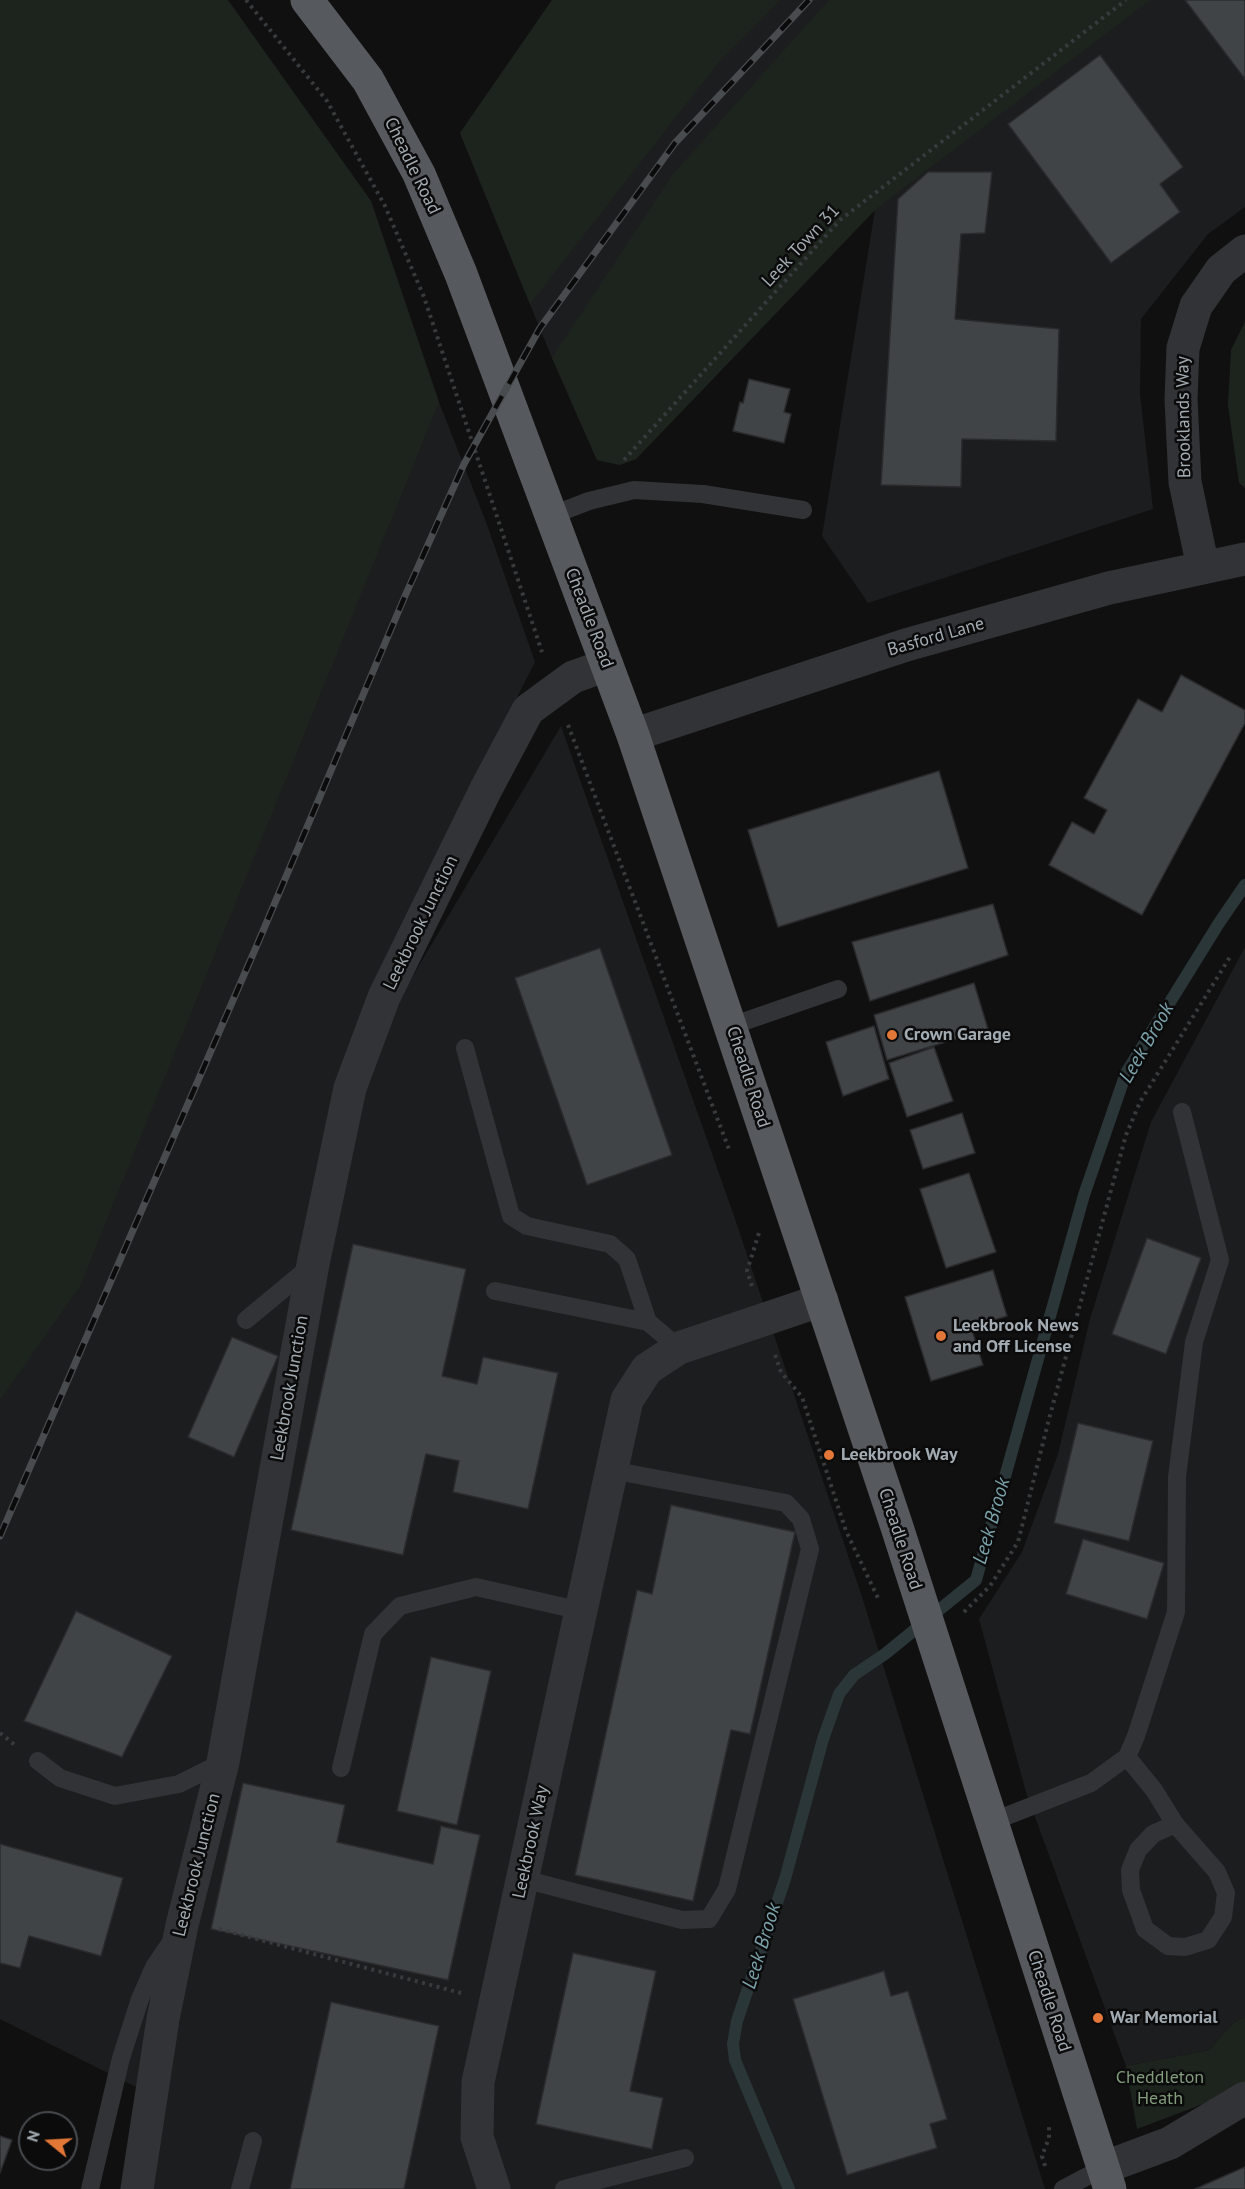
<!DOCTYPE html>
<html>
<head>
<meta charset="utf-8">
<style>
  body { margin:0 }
  #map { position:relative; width:1245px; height:2189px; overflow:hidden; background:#101011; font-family:"PT Sans",sans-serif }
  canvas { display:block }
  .north { position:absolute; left:18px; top:2111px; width:60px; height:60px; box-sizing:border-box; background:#0b0b0c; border:2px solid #474b4e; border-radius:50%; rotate:288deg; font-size:16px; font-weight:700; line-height:24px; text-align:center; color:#a2abb1 }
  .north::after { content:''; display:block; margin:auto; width:21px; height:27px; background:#e27737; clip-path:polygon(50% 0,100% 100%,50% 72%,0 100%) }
</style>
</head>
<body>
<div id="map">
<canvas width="1245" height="2189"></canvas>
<div class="north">N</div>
</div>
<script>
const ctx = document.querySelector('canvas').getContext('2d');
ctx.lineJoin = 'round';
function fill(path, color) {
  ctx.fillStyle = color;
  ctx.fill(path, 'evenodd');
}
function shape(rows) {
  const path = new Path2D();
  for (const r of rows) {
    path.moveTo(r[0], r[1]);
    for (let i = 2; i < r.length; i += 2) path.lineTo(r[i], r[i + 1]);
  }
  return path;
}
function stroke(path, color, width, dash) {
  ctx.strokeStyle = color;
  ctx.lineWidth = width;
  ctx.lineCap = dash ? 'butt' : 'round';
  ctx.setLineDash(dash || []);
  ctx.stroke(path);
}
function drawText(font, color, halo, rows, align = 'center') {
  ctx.font = font + ' "PT Sans",sans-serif';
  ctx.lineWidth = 5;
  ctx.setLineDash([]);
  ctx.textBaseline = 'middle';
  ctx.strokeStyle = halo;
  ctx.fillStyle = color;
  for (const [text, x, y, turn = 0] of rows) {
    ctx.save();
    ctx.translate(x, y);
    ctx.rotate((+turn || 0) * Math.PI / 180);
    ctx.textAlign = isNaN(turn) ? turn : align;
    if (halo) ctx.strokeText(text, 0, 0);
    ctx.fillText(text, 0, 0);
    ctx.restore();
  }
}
fill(shape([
  [552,0,1245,0,1245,207,1208,234,1141,319,1140,394,1153,509,868,603,822,536,875,210,636,459,620,465,597,460,552,358,460,133],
  [401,364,439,402,486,522,535,662,463,803,366,1055,561,726,733,1213,862,1597,1045,2189,121,2189,138,2088,0,2019,0,1312],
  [1245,947,1245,2017,1234,2022,1209,2050,1126,2066,1026,1792,979,1619,1022,1552,1058,1454,1090,1319,1151,1122]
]), '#1c1d1e');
fill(shape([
  [0,0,228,0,371,201,439,402,80,1286,0,1400],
  [552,0,780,0,718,63,530,304,460,133],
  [829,0,1150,0,876,209,636,459,620,465,597,460,552,358,673,174],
  [1245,322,1245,488,1239,483,1228,405,1231,350],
  [1245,2017,1245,2088,1137,2129,1126,2066,1209,2050,1234,2022]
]), '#1d241d');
stroke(shape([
  [789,2189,735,2060,733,2044,737,2021,785,1879,823,1739,839,1694,854,1675,885,1654,976,1580,1084,1195,1126,1073,1219,923,1245,885]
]), '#2b3639', 12);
const building = shape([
  [1185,0,1245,0,1245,79,1185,0],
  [1100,55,1183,167,1160,184,1180,212,1111,263,1008,124,1100,55],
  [928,172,992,172,985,233,961,234,955,319,1059,329,1056,441,962,439,961,487,881,485,898,199,928,172],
  [749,379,790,389,784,412,791,414,784,443,733,431,740,402,743,403,749,379],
  [1181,675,1245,710,1245,723,1142,915,1049,865,1072,822,1094,834,1107,810,1084,798,1138,699,1162,712,1181,675],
  [939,771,968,868,778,927,748,830,939,771],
  [993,904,1008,955,870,1001,852,942,993,904],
  [600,948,672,1155,587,1185,515,978,600,948],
  [974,983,988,1029,887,1060,874,1015,974,983],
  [874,1026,889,1079,843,1096,826,1042,874,1026],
  [934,1047,953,1101,907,1117,889,1063,934,1047],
  [962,1113,975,1153,923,1169,910,1130,962,1113],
  [969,1173,996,1252,946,1268,920,1189,969,1173],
  [1147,1238,1201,1258,1166,1354,1112,1334,1147,1238],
  [353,1244,466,1269,442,1376,477,1384,483,1357,558,1373,528,1509,453,1492,459,1461,426,1454,403,1555,291,1530,353,1244],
  [993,1270,1007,1316,971,1327,983,1365,931,1381,905,1297,993,1270],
  [232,1337,278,1356,234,1457,188,1437,232,1337],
  [1078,1423,1153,1441,1129,1541,1054,1523,1078,1423],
  [671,1505,795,1532,750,1734,731,1730,693,1901,575,1875,637,1590,652,1594,671,1505],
  [1083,1539,1164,1563,1147,1619,1066,1594,1083,1539],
  [76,1611,172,1656,122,1757,24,1721,76,1611],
  [431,1657,491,1671,457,1825,397,1811,431,1657],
  [243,1783,345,1805,337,1842,433,1864,441,1826,480,1835,448,1980,211,1929,243,1783],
  [0,1844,123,1878,101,1956,29,1936,20,1968,0,1963,0,1844],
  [573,1953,656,1971,630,2091,663,2098,652,2149,536,2124,573,1953],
  [884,1971,891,1996,908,1991,947,2119,930,2124,937,2148,847,2175,793,1999,884,1971],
  [331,2002,439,2026,404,2189,290,2189,331,2002],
  [0,2136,12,2140,0,2173,0,2136],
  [1245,2167,1245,2189,1195,2189,1245,2167]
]);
fill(building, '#414447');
stroke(building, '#2a2b2d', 1.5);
stroke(shape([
  [246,0,327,101,385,206,424,297,542,652],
  [624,460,840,220,1126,0],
  [568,725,730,1152],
  [752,1286,747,1271,759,1233],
  [775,1355,781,1372,802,1397,846,1531,878,1598],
  [964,1612,990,1586,1018,1542,1049,1419,1126,1135,1140,1102,1230,957],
  [0,1733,15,1745],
  [219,1929,461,1993],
  [1045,2166,1042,2156,1049,2138,1049,2127]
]), '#383b3d', 4, [3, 4.5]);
stroke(shape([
  [550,516,589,501,634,490,703,494,803,510],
  [731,1026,838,989],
  [465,1048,511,1216,527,1226,610,1244,627,1259,648,1322],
  [495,1291,648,1322,679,1348],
  [246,1320,311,1266],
  [1127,1757,1154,1790,1175,1824,1217,1872,1226,1893,1223,1917,1208,1940,1185,1947,1168,1946,1145,1929,1131,1890,1130,1870,1138,1850,1153,1834,1175,1824],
  [38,1761,60,1778,115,1796,179,1784,223,1762],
  [341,1768,373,1634,400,1606,476,1587,582,1611],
  [991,1822,1091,1783,1127,1757,1136,1736,1176,1612,1177,1477,1194,1342,1220,1260,1182,1112],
  [523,1879,682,1920,709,1919,727,1889,810,1549,801,1519,786,1503,611,1470],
  [90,2189,121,2058,140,1999,154,1967,171,1942],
  [240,2189,253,2141],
  [564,2189,685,2158],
  [1063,2189,1103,2168]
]), '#313336', 18);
stroke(shape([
  [1203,567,1185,482,1181,399,1183,348,1196,306,1221,270,1245,251],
  [633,735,906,645,1109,588,1245,559],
  [1103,2168,1170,2143,1245,2098],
  [137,2189,163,2019,182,1925,223,1762,313,1264,350,1088,384,997,486,789,528,710,573,677,607,665],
  [494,2189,477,2137,478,2082,627,1400,647,1369,679,1348,822,1300]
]), '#313336', 33);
stroke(shape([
  [307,0,368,80,419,174,461,274,633,735,897,1527,1110,2189]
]), '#565a5e', 33);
const rail = shape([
  [0,1536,257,945,405,596,464,464,540,328,675,143,809,0]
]);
stroke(rail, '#494c4f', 7);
stroke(rail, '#0b0b0c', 4.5, [14]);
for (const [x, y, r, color] of [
  [892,1035,6,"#e27737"],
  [941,1336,6,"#e27737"],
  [829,1455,6,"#e27737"],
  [1098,2018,6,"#e27737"]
]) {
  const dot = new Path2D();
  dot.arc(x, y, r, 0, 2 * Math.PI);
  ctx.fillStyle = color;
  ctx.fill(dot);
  stroke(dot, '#0b0b0c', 2);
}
drawText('18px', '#a2abb1', '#0b0b0c', [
  ["Cheadle Road",412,166,64],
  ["Leek Town 31",801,246,-47],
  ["Brooklands Way",1184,417,-91],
  ["Cheadle Road",589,618,69],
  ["Basford Lane",936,637,-16],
  ["Leekbrook Junction",421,923,-64],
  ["Cheadle Road",748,1077,72],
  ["Leekbrook Junction",290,1388,-80],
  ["Cheadle Road",900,1539,72],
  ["Leekbrook Way",531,1842,-78],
  ["Leekbrook Junction",197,1865,-76],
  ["Cheadle Road",1049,2001,72]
]);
drawText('bold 18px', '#a2abb1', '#0b0b0c', [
  ["Crown Garage",904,1035],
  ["Leekbrook News",953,1326],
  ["and Off License",953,1347],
  ["Leekbrook Way",841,1455],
  ["War Memorial",1110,2018]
], 'left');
drawText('18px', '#829b7b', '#0b0b0c', [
  ["Cheddleton",1160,2078],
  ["Heath",1160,2099]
]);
drawText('italic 20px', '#7ba2aa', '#0b0b0c', [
  ["Leek Brook",1147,1043,-60],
  ["Leek Brook",992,1521,-74],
  ["Leek Brook",762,1946,-73]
]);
</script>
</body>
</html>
